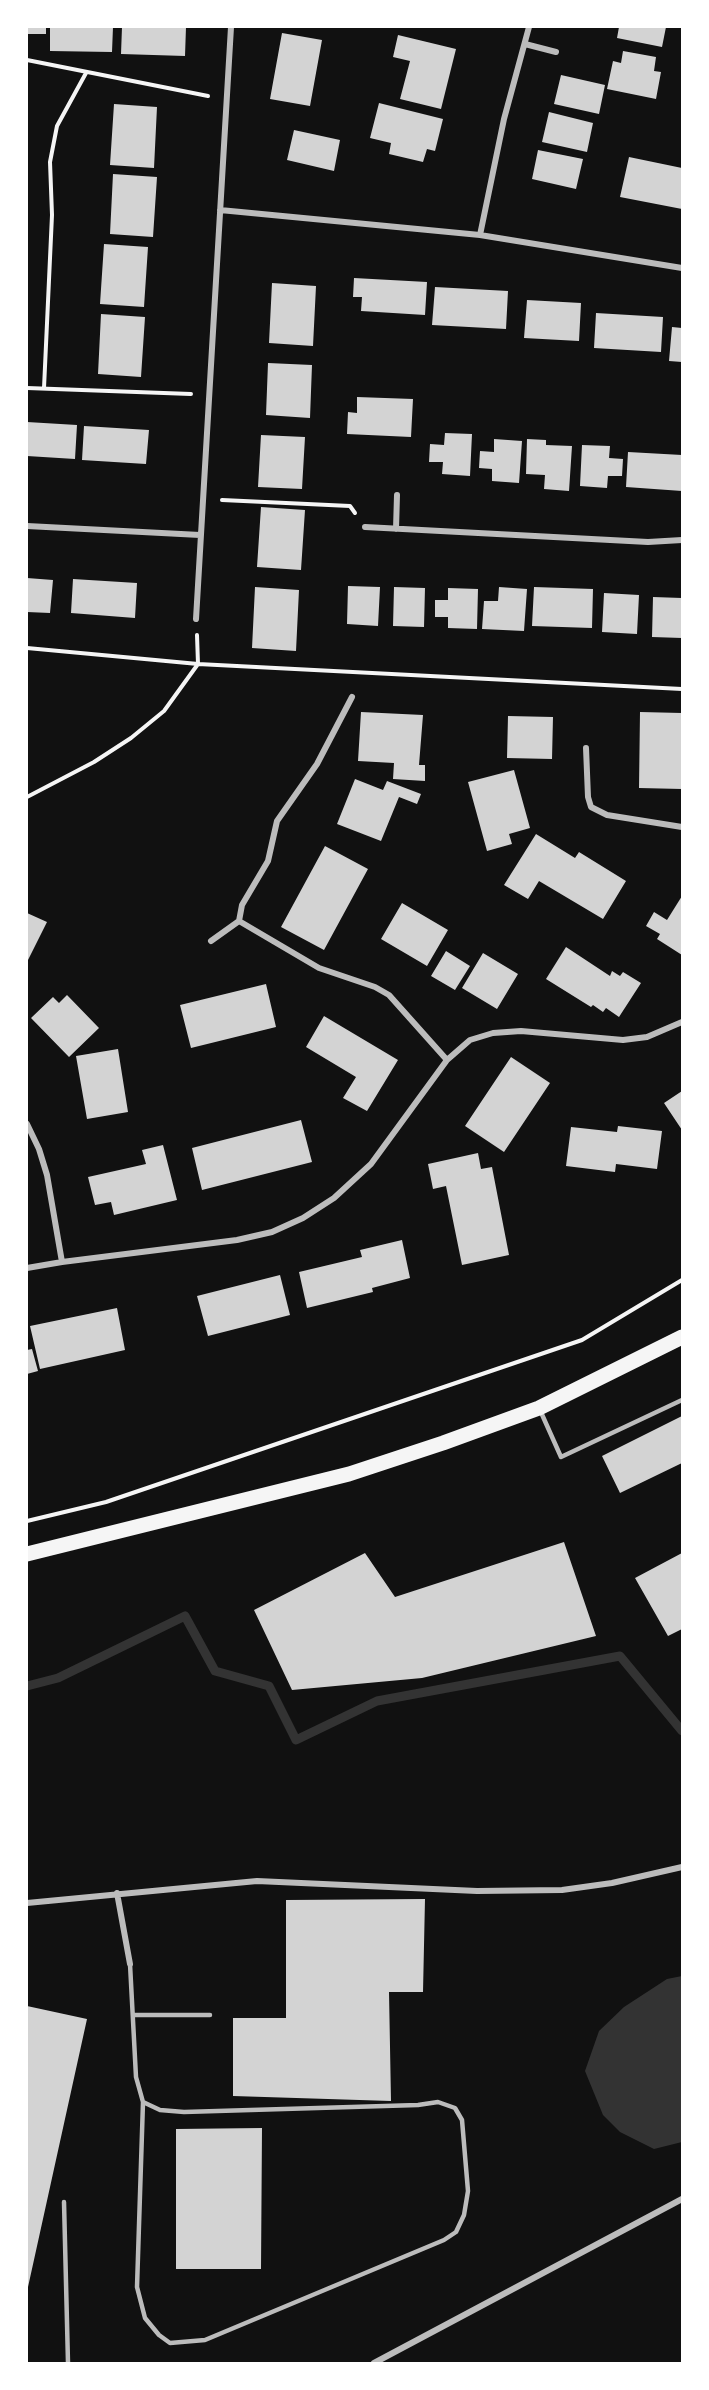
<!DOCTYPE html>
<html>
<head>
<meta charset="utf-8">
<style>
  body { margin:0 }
  #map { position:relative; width:709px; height:2390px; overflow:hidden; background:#111; font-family:Montserrat,sans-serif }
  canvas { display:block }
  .frame { position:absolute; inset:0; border:28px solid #fff; pointer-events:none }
</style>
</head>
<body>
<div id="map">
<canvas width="709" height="2390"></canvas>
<div class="frame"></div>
</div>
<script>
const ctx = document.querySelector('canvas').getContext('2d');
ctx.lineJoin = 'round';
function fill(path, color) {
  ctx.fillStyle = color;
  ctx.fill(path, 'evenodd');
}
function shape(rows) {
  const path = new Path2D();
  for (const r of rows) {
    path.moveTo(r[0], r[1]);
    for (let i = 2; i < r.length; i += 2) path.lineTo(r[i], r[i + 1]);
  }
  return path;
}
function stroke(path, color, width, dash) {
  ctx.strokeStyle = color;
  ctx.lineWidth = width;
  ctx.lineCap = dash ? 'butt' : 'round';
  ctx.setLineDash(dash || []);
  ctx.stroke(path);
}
fill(shape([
  [682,1976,682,2142,654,2149,620,2132,603,2115,585,2071,599,2031,624,2007,667,1979]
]), '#333');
stroke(shape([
  [27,1686,58,1678,185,1616,215,1671,269,1686,296,1740,377,1701,620,1656,682,1731]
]), '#333', 9);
fill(shape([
  [27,27,46,27,46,34,27,34],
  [50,27,113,27,112,52,50,51],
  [122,27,186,27,185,56,121,54],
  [619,27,666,27,662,47,617,38],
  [282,33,322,40,310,106,270,99],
  [398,35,456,49,441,109,400,99,410,61,393,57],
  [623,51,656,57,654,71,661,72,656,99,607,89,613,61,621,63],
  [561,75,605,85,599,114,554,104],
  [379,103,443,119,435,151,427,149,423,162,389,154,391,143,370,138],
  [114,104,157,107,154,168,110,165],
  [549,112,593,123,587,152,542,142],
  [294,130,340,140,334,171,287,160],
  [538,150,583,159,576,189,532,179],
  [629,157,682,168,682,209,620,197],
  [113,174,157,177,153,237,110,234],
  [104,244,148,247,144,307,100,304],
  [354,278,427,282,425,315,361,311,362,297,353,297],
  [272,283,316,286,313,346,269,343],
  [435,287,508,291,506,329,432,325],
  [527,300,581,303,579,341,524,338],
  [596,313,663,317,661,352,594,348],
  [101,314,145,317,141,377,98,374],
  [672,327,682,328,682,362,669,361],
  [268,363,312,365,310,418,266,415],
  [357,397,413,399,411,437,347,434,348,412,357,413],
  [27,422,77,425,75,459,27,456],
  [84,426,149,430,146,464,82,460],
  [445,433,472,434,470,476,442,474,443,462,429,462,430,444,444,445],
  [261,435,305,437,302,489,258,487],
  [494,439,522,441,519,483,492,481,492,469,479,468,480,451,494,452],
  [527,439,546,440,546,445,572,446,569,491,544,489,545,475,526,474],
  [582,445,610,446,609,458,623,459,622,476,608,476,607,488,580,486],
  [628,452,682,455,682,491,626,487],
  [261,507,305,510,301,570,257,567],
  [27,578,53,580,50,613,27,612],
  [73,579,137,583,135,618,71,613],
  [348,586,380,587,378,626,347,624],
  [255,587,299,590,296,651,252,648],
  [394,587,425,588,424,627,393,626],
  [499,587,527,589,524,631,482,629,484,601,498,601],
  [534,587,593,589,592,628,532,626],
  [448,588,478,589,477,629,448,628,448,617,435,617,435,600,448,600],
  [604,593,639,595,637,634,602,632],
  [653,597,682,598,682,638,652,637],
  [361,712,423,715,419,765,425,765,425,781,393,779,394,763,358,761],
  [640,712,682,713,682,789,639,788],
  [508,716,553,717,552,759,507,758],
  [514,770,530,828,509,834,512,844,487,851,468,782],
  [355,779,383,790,387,781,421,794,417,804,399,797,381,841,337,824],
  [536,834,575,858,579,852,626,881,603,919,539,881,528,899,504,885],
  [325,846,368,869,324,950,281,927],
  [682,896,682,955,657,939,660,934,646,926,654,912,667,920],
  [402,903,448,930,427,966,381,939],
  [27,913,47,922,27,962],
  [566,947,610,976,612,971,620,976,623,972,641,983,619,1017,606,1008,603,1012,593,1005,591,1007,546,979],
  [446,951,470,966,455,990,431,976],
  [483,953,518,974,497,1009,462,988],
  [266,984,276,1027,191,1048,180,1005],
  [67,995,99,1028,69,1057,31,1018,53,997,59,1003],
  [324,1016,398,1060,367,1111,343,1098,356,1077,306,1047],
  [118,1049,128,1112,87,1119,76,1056],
  [511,1057,550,1083,504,1152,465,1126],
  [682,1091,682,1130,664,1103],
  [301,1120,312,1162,202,1190,192,1148],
  [618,1126,662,1131,657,1169,616,1164,615,1172,566,1166,571,1127,617,1132],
  [163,1145,177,1200,114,1215,111,1202,95,1205,88,1177,146,1164,142,1150],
  [478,1153,481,1169,492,1167,509,1255,462,1265,446,1186,433,1189,428,1164],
  [402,1240,410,1278,372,1288,373,1292,307,1308,299,1272,362,1257,360,1250],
  [280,1275,290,1315,208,1336,197,1296],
  [117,1308,125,1350,40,1369,30,1326],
  [32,1349,38,1371,27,1374,27,1350],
  [682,1416,682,1463,620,1493,602,1456],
  [564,1542,596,1636,422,1678,292,1690,254,1610,365,1553,395,1597],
  [682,1553,682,1629,668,1636,635,1578],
  [425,1899,423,1992,389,1992,391,2101,233,2096,233,2018,286,2018,286,1900],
  [27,2006,87,2019,28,2287,27,2287],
  [262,2128,261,2269,176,2269,176,2129]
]), '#d3d3d3');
stroke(shape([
  [27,60,208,96],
  [27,388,191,394],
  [44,388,52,215,50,162,57,126,86,73],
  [222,500,350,506,355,513],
  [27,648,198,664,682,689],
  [27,797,94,762,131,738,164,711,198,664,197,635],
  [27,1521,106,1502,582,1340,682,1280]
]), '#f5f5f5', 4);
stroke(shape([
  [540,1410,561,1457,682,1400],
  [130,1964,136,2077,143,2102,137,2287,145,2318,159,2335,170,2343,205,2340,444,2240,456,2232,464,2215,468,2191,462,2120,455,2108,438,2102,418,2105,184,2112,160,2110,143,2102],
  [133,2015,210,2015],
  [64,2202,68,2363]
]), '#bcbcbc', 4.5);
stroke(shape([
  [525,44,556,52],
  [220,210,480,235,682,268],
  [480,235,504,119,529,27],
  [27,526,200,535],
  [365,527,648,542,682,540],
  [396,529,397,495],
  [196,619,231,27],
  [352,697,317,764,277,821,268,861,242,905,239,921,319,968,375,987,389,995,447,1060],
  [586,748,588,797,591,807,607,815,682,827],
  [211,941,239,921],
  [27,1124,39,1149,47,1175,62,1262],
  [27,1268,62,1262,237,1240,272,1232,303,1218,334,1198,371,1164,447,1060,470,1040,493,1033,521,1031,623,1040,647,1037,682,1022],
  [117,1893,130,1964],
  [27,1903,257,1881,477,1891,562,1890,612,1883,682,1867],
  [374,2363,682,2199]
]), '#bcbcbc', 6);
stroke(shape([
  [27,1554,349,1474,443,1443,539,1408,682,1337]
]), '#f5f5f5', 15);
</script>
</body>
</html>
